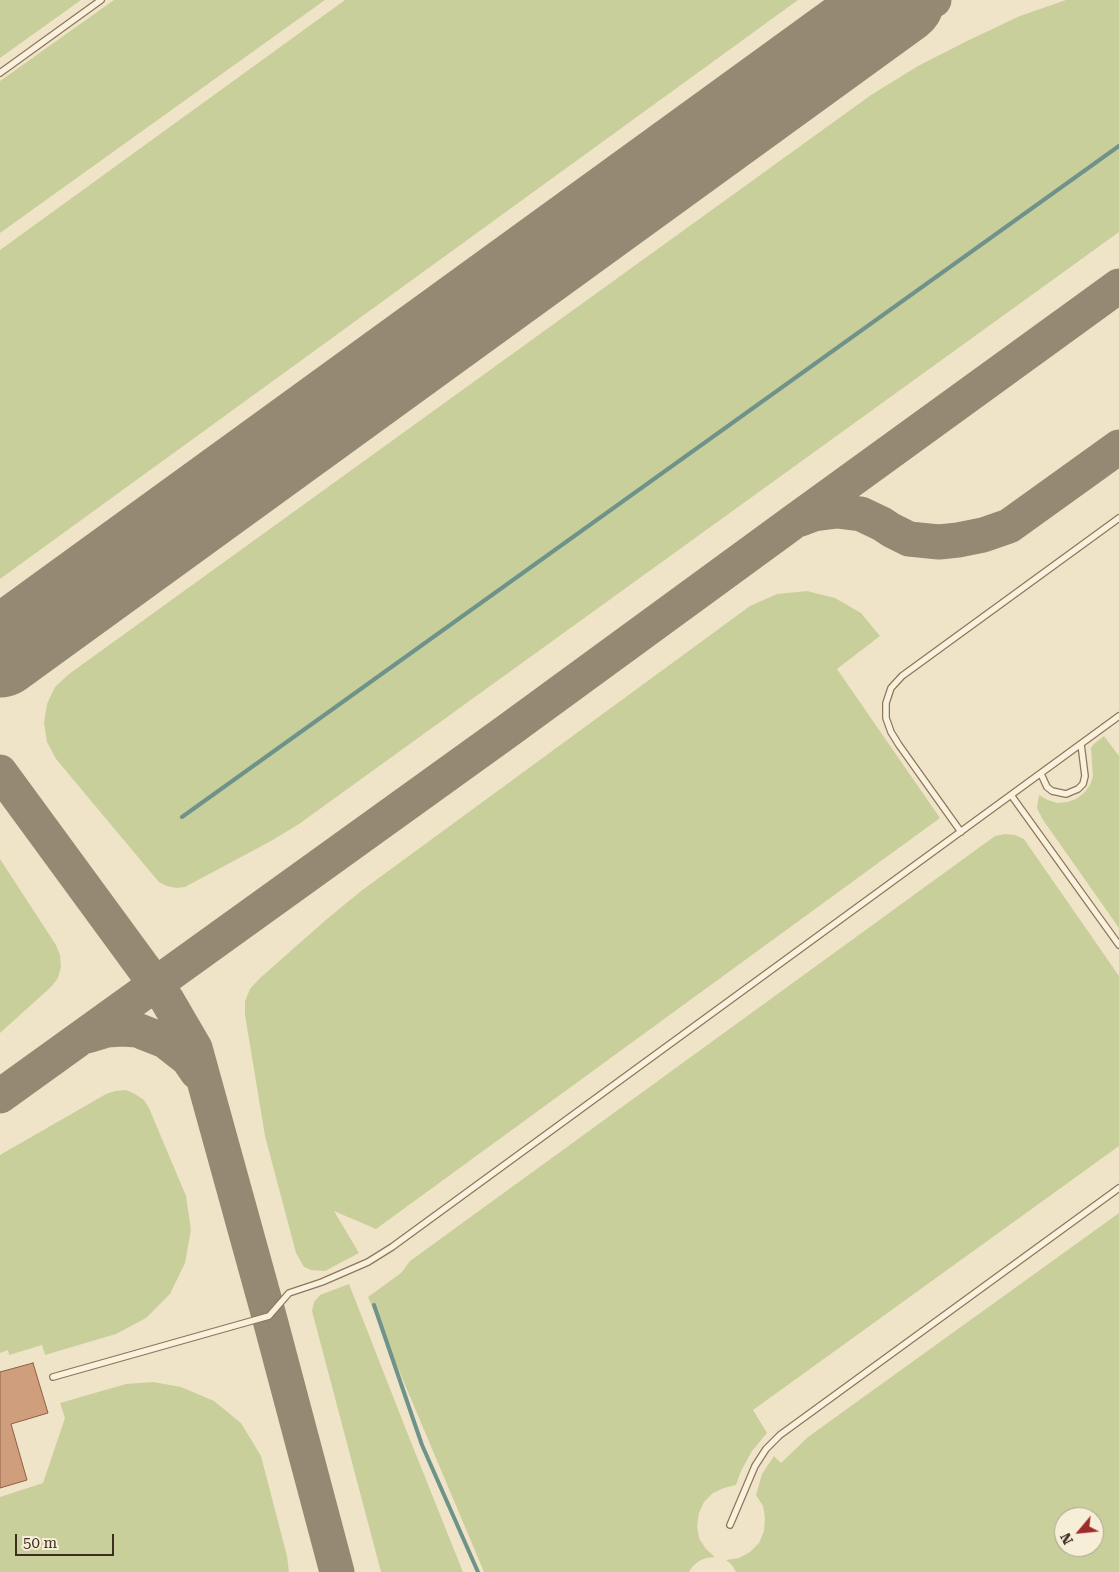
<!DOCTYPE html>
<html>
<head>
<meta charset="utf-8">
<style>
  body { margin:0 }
  #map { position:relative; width:1119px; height:1572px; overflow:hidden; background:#f0e4c8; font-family:"Roboto Serif",serif }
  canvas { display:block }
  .north { position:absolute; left:1054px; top:1507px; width:50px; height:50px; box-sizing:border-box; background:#f7eed8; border:1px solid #ada18e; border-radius:50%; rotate:242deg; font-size:14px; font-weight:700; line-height:20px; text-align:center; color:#3d2e20 }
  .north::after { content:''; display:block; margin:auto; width:18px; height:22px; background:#9e2a2b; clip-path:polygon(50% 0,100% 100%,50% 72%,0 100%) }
  .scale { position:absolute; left:15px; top:1534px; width:99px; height:22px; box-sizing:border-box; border:2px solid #3d2e20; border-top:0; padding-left:6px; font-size:15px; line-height:18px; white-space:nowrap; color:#3d2e20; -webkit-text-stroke:4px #f7eed8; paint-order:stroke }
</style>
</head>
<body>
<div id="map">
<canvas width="1119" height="1572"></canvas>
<div class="north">N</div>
<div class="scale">50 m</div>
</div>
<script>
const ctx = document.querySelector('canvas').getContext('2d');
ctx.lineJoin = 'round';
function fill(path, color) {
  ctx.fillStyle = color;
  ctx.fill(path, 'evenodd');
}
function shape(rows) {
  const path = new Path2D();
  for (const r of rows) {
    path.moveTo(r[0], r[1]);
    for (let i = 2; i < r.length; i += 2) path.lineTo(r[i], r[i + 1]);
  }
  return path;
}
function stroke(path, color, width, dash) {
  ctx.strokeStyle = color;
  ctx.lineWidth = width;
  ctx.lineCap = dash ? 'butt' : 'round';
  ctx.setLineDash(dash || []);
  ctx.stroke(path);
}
fill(shape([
  [0,0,81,0,0,58],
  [114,0,325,0,0,233,0,81],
  [345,0,798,0,0,579,0,250],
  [1066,0,1119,0,1119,232,299,824,271,841,185,887,176,888,167,886,159,882,153,875,56,759,47,742,44,723,47,704,55,687,69,674,871,95,918,66,969,40,1020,16],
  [807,591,835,598,861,613,880,636,837,669,940,818,376,1229,334,1211,359,1253,325,1271,311,1270,304,1267,296,1253,265,1136,245,1015,245,1001,250,989,260,978,327,919,361,891,750,606,777,594],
  [1104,736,1119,756,1119,928,1043,820,1037,808,1039,795,1048,800,1057,803,1067,802,1076,799,1084,793,1090,785,1093,776,1091,748,1094,744],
  [1005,834,1015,835,1024,839,1119,976,1119,1146,753,1410,767,1433,752,1451,741,1471,736,1485,724,1488,713,1493,704,1502,699,1513,697,1526,699,1538,706,1549,715,1557,706,1558,699,1561,692,1567,689,1572,484,1572,368,1297,401,1273,410,1261,995,836],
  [0,859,56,945,60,955,61,967,58,978,51,987,0,1033],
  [126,1090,135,1094,144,1100,149,1108,186,1196,191,1230,185,1263,170,1294,146,1318,116,1334,45,1355,42,1345,9,1355,8,1350,0,1353,0,1155,106,1094,115,1091],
  [1119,1213,1119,1572,736,1572,732,1565,726,1560,739,1558,750,1552,759,1543,764,1531,765,1518,763,1506,756,1495,762,1474,774,1456,781,1463,808,1437],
  [1064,1517,1094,1517,1094,1547,1064,1547],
  [349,1284,405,1427,463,1572,381,1572,312,1311,314,1302,320,1295],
  [153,1382,181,1387,214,1401,241,1423,261,1456,287,1556,289,1572,0,1572,0,1497,43,1483,65,1418,60,1403,126,1384]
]), '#c9cf9b');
stroke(shape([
  [182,817,1119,146],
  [374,1305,422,1445,478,1572]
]), '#6f938a', 4);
stroke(shape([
  [774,91,858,40,934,0],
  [801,519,814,514,837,511,861,514,882,524,891,530,909,539,939,542,958,540,983,535,1009,526,1119,447],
  [0,655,9,647],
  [0,772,167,1000,195,1048,269,1316,337,1572],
  [87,1036,107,1030,122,1029,137,1030,165,1041,188,1059,197,1072],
  [0,1096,506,732,792,523,1119,286]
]), '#968974', 35);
stroke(shape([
  [0,653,900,0]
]), '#968974', 89);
const building = shape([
  [33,1363,48,1413,11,1424,27,1480,0,1488,0,1372,33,1363]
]);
fill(building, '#cf9f7d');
stroke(building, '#8d5f41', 1);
const service = shape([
  [0,73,101,0],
  [1041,774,1047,787,1052,791,1066,794,1078,789,1083,784,1085,776,1081,744],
  [1011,795,1119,945],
  [961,832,899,745,891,732,886,718,886,703,891,688,902,676,1119,518],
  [53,1377,269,1316,289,1293,322,1282,368,1262,392,1247,1119,716],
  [730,1525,755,1466,766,1449,780,1435,1119,1188]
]);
stroke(service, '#8d765c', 8);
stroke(service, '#faf1dc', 5.5);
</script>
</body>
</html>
